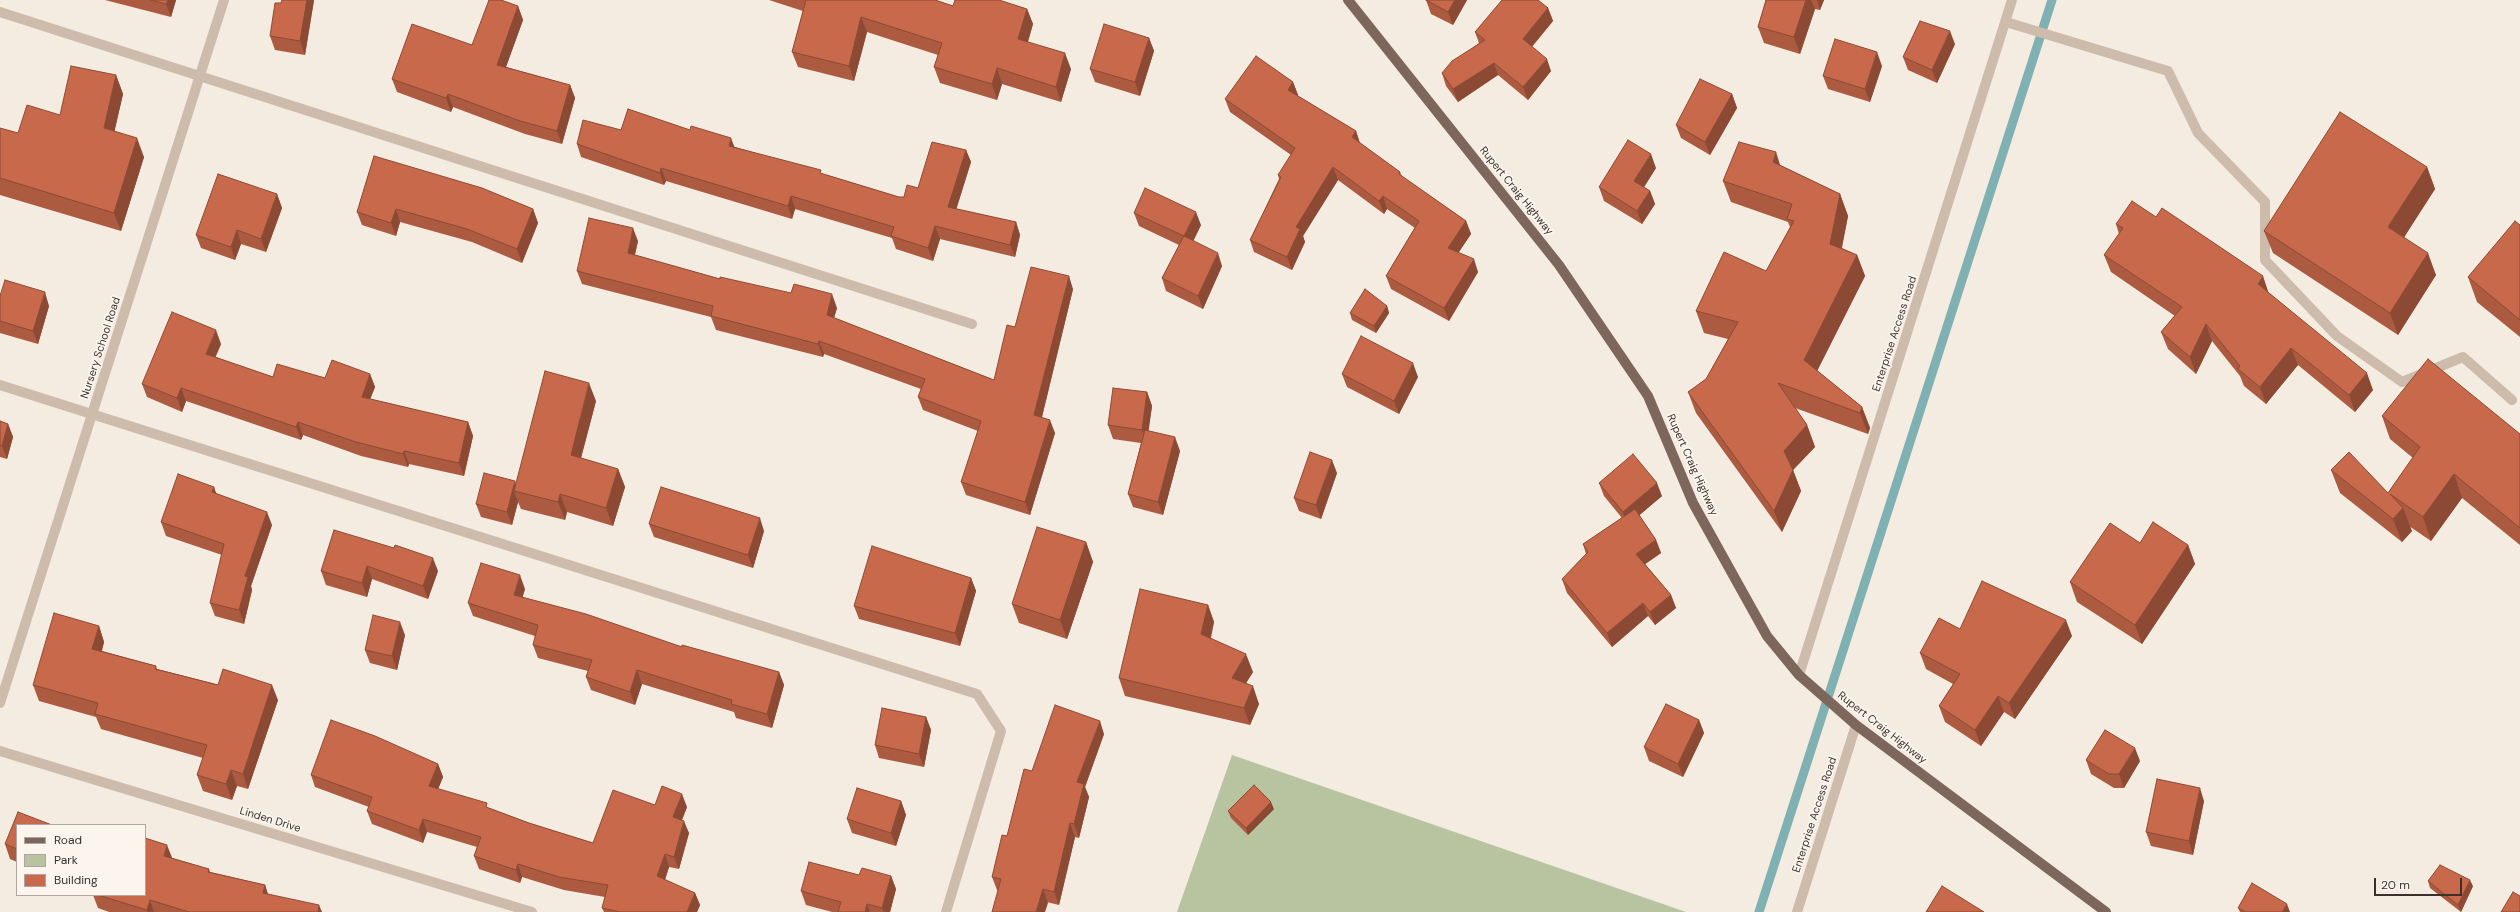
<!DOCTYPE html>
<html>
<head>
<meta charset="utf-8">
<style>
  body { margin:0 }
  #map { position:relative; width:2520px; height:912px; overflow:hidden; background:#f4ebe1; font-family:"DM Sans",sans-serif }
  canvas { display:block }
  .legend { position:absolute; left:16px; top:824px; width:130px; height:72px; box-sizing:border-box; background:#fbf5ee; border:1px solid #aea6a0; margin:0; padding:5px 7px; list-style:none; font-size:12px; color:#3b302b }
  .legend li { display:flex; align-items:center; gap:8px; height:20px }
  .legend b { width:20px; border:1px solid #aea6a0 }
  .scale { position:absolute; left:2374px; top:878px; width:88px; height:18px; box-sizing:border-box; border:2px solid #3b302b; border-top:0; padding-left:5px; font-size:12px; line-height:14px; white-space:nowrap; color:#3b302b; -webkit-text-stroke:3px #fbf5ee; paint-order:stroke }
</style>
</head>
<body>
<div id="map">
<canvas width="2520" height="912"></canvas>
<ul class="legend">
<li><b style="height:5px;background:#7d675c"></b>Road</li>
<li><b style="height:11px;background:#b8c4a0"></b>Park</li>
<li><b style="height:11px;background:#c8694b"></b>Building</li>
</ul>
<div class="scale">20 m</div>
</div>
<script>
const ctx = document.querySelector('canvas').getContext('2d');
ctx.lineJoin = 'round';
function fill(path, color) {
  ctx.fillStyle = color;
  ctx.fill(path, 'evenodd');
}
function shape(rows) {
  const path = new Path2D();
  for (const r of rows) {
    path.moveTo(r[0], r[1]);
    for (let i = 2; i < r.length; i += 2) path.lineTo(r[i], r[i + 1]);
  }
  return path;
}
function stroke(path, color, width, dash) {
  ctx.strokeStyle = color;
  ctx.lineWidth = width;
  ctx.lineCap = dash ? 'butt' : 'round';
  ctx.setLineDash(dash || []);
  ctx.stroke(path);
}
function drawText(font, color, halo, rows, align = 'center') {
  ctx.font = font + ' "DM Sans",sans-serif';
  ctx.lineWidth = 3.5;
  ctx.setLineDash([]);
  ctx.textBaseline = 'middle';
  ctx.strokeStyle = halo;
  ctx.fillStyle = color;
  for (const [text, x, y, turn = 0] of rows) {
    ctx.save();
    ctx.translate(x, y);
    ctx.rotate((+turn || 0) * Math.PI / 180);
    ctx.textAlign = isNaN(turn) ? turn : align;
    if (halo) ctx.strokeText(text, 0, 0);
    ctx.fillText(text, 0, 0);
    ctx.restore();
  }
}
fill(shape([
  [1232,755,1686,912,1177,912]
]), '#b8c4a0');
stroke(shape([
  [1759,912,2052,0]
]), '#7fb0b2', 9);
stroke(shape([
  [2006,22,2168,71,2198,133,2265,202,2265,260,2337,336,2402,382,2463,357,2512,400]
]), '#cdbbac', 10);
stroke(shape([
  [0,12,972,324],
  [0,385,977,694,1001,731,946,912],
  [1799,675,2012,0],
  [0,703,224,0],
  [0,751,532,912],
  [1797,912,1856,725]
]), '#cdbbac', 10);
stroke(shape([
  [1348,0,1559,265,1648,396,1693,503,1767,636,1799,675,1856,725,2106,912]
]), '#7d675c', 10);
fill(shape([
  [105,0,176,0,171,17],
  [314,0,305,55,275,50,270,36,281,3],
  [769,0,935,0,953,6,1027,9,1033,24,1028,42,1071,69,1061,102,1002,84,997,100,940,83,934,67,938,55,867,32,854,81,798,67,792,52,803,11],
  [1426,0,1467,0,1453,25,1431,14],
  [1766,0,1824,0,1820,10,1815,9,1800,54,1764,43,1758,27],
  [518,6,523,20,506,67,570,85,575,98,562,144,525,134,453,107,451,112,397,92,392,79,472,45],
  [1548,8,1553,21,1532,47,1551,71,1528,100,1498,75,1458,102,1446,86,1442,73,1479,43,1475,32],
  [1149,38,1154,51,1140,96,1095,82,1090,69],
  [1955,44,1937,83,1908,70,1903,57],
  [1882,66,1870,102,1828,89,1823,76],
  [116,75,123,94,114,132,144,157,121,231,0,195,0,128,18,133,60,115],
  [1293,82,1298,95,1298,96,1356,131,1360,143,1400,172,1402,177,1466,221,1471,234,1458,253,1478,272,1449,321,1391,289,1386,276,1415,228,1387,209,1384,214,1338,180,1303,236,1305,242,1292,270,1254,252,1250,240,1279,179,1278,175,1291,155,1230,112,1225,99],
  [1732,94,1737,108,1710,155,1681,138,1676,125],
  [621,130,735,147,899,197,904,197,918,188,966,150,971,162,956,209,1016,222,1020,235,1015,257,940,239,933,261,896,249,892,238,795,209,792,219,666,181,664,185,581,157,577,144],
  [374,156,533,209,538,223,522,263,472,242,400,222,396,236,362,225,357,212],
  [1780,165,1840,194,1848,216,1842,248,1857,255,1865,276,1817,371,1862,407,1870,428,1868,434,1795,408,1807,425,1815,447,1793,470,1801,491,1782,532,1696,413,1688,392,1706,379,1728,339,1704,333,1696,311,1766,271,1790,227,1788,222,1731,202,1723,181],
  [2427,167,2435,189,2404,237,2436,275,2398,335,2273,253,2264,231],
  [1656,168,1644,187,1650,191,1655,204,1642,224,1604,201,1599,187],
  [277,194,282,208,266,252,241,244,235,260,201,248,196,235],
  [1134,213,1201,225,1193,241,1222,266,1203,309,1166,291,1162,278,1179,245,1139,226],
  [2156,217,2269,293,2373,390,2355,412,2298,365,2266,404,2244,386,2240,376,2212,341,2196,374,2168,349,2161,332,2175,316,2111,272,2104,255,2119,234,2116,224],
  [2520,225,2520,337,2477,302,2468,277],
  [638,241,635,255,720,279,837,308,834,318,994,380,1015,327,1073,289,1042,417,1055,433,1030,515,966,495,961,482,978,431,923,410,918,397,921,389,824,354,823,357,716,330,711,317,582,284,577,271],
  [0,296,49,306,38,344,0,333],
  [1387,306,1389,313,1376,333,1352,320,1350,313],
  [221,344,215,357,273,377,325,378,370,374,375,387,370,399,468,422,473,436,464,476,409,464,408,467,361,456,303,435,301,440,186,401,182,412,147,397,142,384],
  [1342,374,1418,377,1399,414,1347,387],
  [1147,392,1152,406,1148,431,1180,451,1163,515,1133,507,1128,494,1141,443,1113,439,1108,425],
  [596,401,581,458,618,469,625,487,613,526,567,512,565,520,521,509,518,502,512,525,481,517,476,504,516,484],
  [2382,416,2520,434,2520,545,2462,498,2431,541,2409,526,2412,531,2402,542,2340,493,2331,470,2388,493,2413,458,2390,439],
  [0,421,8,424,13,437,7,459,0,457],
  [1337,473,1321,519,1299,511,1294,498],
  [1599,483,1662,496,1639,515,1656,540,1661,553,1645,564,1671,595,1676,608,1655,625,1648,616,1612,647,1567,593,1562,579,1586,554,1583,544,1622,518,1604,496],
  [214,487,216,493,272,525,251,586,252,590,244,624,215,616,210,603,222,555,166,536,161,522],
  [649,524,764,531,753,568,654,537],
  [1086,542,1093,562,1067,639,1019,623,1012,604],
  [2140,543,2188,545,2195,564,2142,644,2077,602,2070,582],
  [394,548,438,571,428,599,372,579,367,597,326,585,321,571],
  [971,578,976,591,960,646,859,619,854,606],
  [525,589,522,598,682,647,779,672,784,685,772,728,736,718,734,712,642,684,635,705,591,690,586,677,588,671,538,658,533,645,535,636,473,616,468,603],
  [1208,605,1214,622,1211,638,1253,672,1246,683,1259,704,1250,725,1125,696,1119,678],
  [99,626,104,642,102,651,156,666,157,669,278,700,248,789,237,786,232,800,203,791,197,775,203,758,101,729,96,717,39,701,33,685],
  [1960,629,2072,636,2015,719,2004,712,1981,746,1945,722,1939,706,1953,684,1926,669,1920,653],
  [405,635,397,670,370,663,365,650],
  [926,717,931,730,924,767,879,758,875,745],
  [1699,720,1704,733,1683,777,1649,761,1644,747],
  [1104,734,1085,787,1089,797,1079,838,1075,837,1059,905,997,890,992,877,1007,836,1032,771],
  [2086,760,2140,761,2124,788,2114,788,2091,774],
  [438,764,443,777,438,789,529,823,593,843,655,805,687,807,682,820,689,833,679,869,669,867,665,880,695,893,700,905,697,912,604,912,602,908,605,897,564,890,522,877,520,883,479,869,474,856,477,847,427,832,423,843,372,824,367,811,369,807,315,787,311,775],
  [901,801,906,815,896,846,852,833,847,819],
  [2204,801,2193,855,2151,846,2146,832],
  [1274,809,1248,835,1231,818,1228,811],
  [17,825,17,862,10,859,5,844],
  [172,858,209,869,210,872,265,885,268,895,322,912,109,912,98,908,93,895,145,895],
  [859,875,891,876,896,889,890,912,832,912,806,905,801,891],
  [2428,881,2473,886,2461,912,2430,888],
  [2238,908,2290,912,2240,912]
]), '#ac5a40');
fill(shape([
  [168,0,176,0,171,17,166,4],
  [307,0,314,0,305,55,300,41],
  [1455,0,1467,0,1453,25,1448,12],
  [1806,0,1811,0,1815,9,1800,54,1794,37],
  [1817,0,1824,0,1820,10],
  [518,6,523,20,502,78,497,65],
  [1548,8,1553,21,1527,52,1523,39],
  [1027,9,1033,24,1024,54,1018,39],
  [861,17,867,32,854,81,849,66],
  [1950,31,1955,44,1937,83,1932,70],
  [1149,38,1154,51,1140,96,1135,82],
  [1877,52,1882,66,1870,102,1865,89],
  [1065,53,1071,69,1061,102,1056,87],
  [1547,59,1551,71,1528,100,1523,87],
  [1494,63,1498,75,1458,102,1453,89],
  [997,68,1002,84,997,100,992,84],
  [116,75,123,94,111,147,104,128],
  [1293,82,1298,95,1293,103,1288,90],
  [570,85,575,98,562,144,557,131],
  [448,94,453,107,451,112,446,98],
  [1732,94,1737,108,1710,155,1705,142],
  [1356,131,1360,144,1352,137],
  [137,138,144,157,121,231,114,213],
  [731,138,736,151,729,146],
  [966,150,971,162,953,220,948,207],
  [1776,152,1783,174,1773,162],
  [1651,154,1656,168,1639,195,1634,181],
  [1333,167,1338,180,1303,236,1305,242,1292,270,1287,257,1296,227],
  [2427,167,2435,189,2396,250,2388,227],
  [661,168,666,181,664,185,660,173],
  [1650,191,1655,204,1642,224,1637,211],
  [277,194,282,208,266,252,261,239],
  [1840,194,1848,216,1838,265,1830,244],
  [791,196,795,209,792,219,788,206],
  [1383,196,1387,209,1384,214,1379,201],
  [396,209,400,222,396,236,391,223],
  [533,209,538,223,522,263,517,249],
  [1196,212,1201,225,1189,250,1184,236],
  [1466,221,1471,234,1453,261,1448,248],
  [1016,222,1020,235,1015,257,1010,245],
  [935,226,940,239,933,261,928,248],
  [633,228,638,241,632,266,628,253],
  [237,230,241,244,235,260,231,247],
  [1218,253,1222,266,1203,309,1198,296],
  [2428,253,2436,275,2398,335,2390,313],
  [1857,255,1865,276,1812,381,1804,360],
  [1474,259,1478,272,1449,321,1444,308],
  [1069,276,1073,289,1039,429,1034,415],
  [2263,276,2269,294,2258,284],
  [45,292,49,306,38,344,33,331],
  [832,294,837,308,831,328,827,315],
  [1387,306,1389,313,1376,333,1374,326],
  [2206,324,2212,341,2196,374,2190,357],
  [216,330,221,344,211,368,206,354],
  [819,341,824,354,823,357,818,344],
  [2291,348,2298,365,2266,404,2260,387],
  [1413,363,1418,377,1399,414,1394,401],
  [2367,373,2373,390,2355,412,2349,395],
  [370,374,375,387,366,410,362,397],
  [589,383,596,401,577,473,571,455],
  [181,388,186,401,182,412,177,398],
  [1147,392,1152,406,1147,443,1142,430],
  [1862,407,1870,428,1868,434,1860,413],
  [1050,420,1055,433,1030,515,1025,502],
  [298,422,303,435,301,440,296,427],
  [468,422,473,436,464,476,459,463],
  [8,424,13,437,7,459,2,446],
  [1807,425,1815,447,1793,470,1801,491,1782,532,1774,511,1784,451],
  [1175,437,1180,451,1163,515,1158,502],
  [404,451,409,464,408,467,403,454],
  [1332,460,1337,473,1321,519,1316,505],
  [618,469,625,487,613,526,606,508],
  [2454,474,2462,498,2431,541,2423,517],
  [515,481,519,492,514,491,518,502,512,525,507,512],
  [1657,483,1662,496,1628,525,1623,512],
  [214,487,218,500,212,492],
  [560,494,567,512,565,520,558,502],
  [2403,508,2412,531,2402,542,2393,519],
  [267,512,272,525,251,586,252,590,244,624,239,610,245,576],
  [760,518,764,531,753,568,748,555],
  [1656,540,1661,553,1641,567,1636,554],
  [1086,542,1093,562,1067,639,1060,620],
  [2188,545,2195,564,2142,644,2135,625],
  [433,558,438,571,428,599,423,586],
  [367,566,372,579,367,597,362,583],
  [520,575,525,589,519,609,514,595],
  [971,578,976,591,960,646,955,633],
  [1671,595,1676,608,1655,625,1650,612],
  [1643,603,1648,616,1612,647,1607,633],
  [1208,605,1214,622,1207,651,1201,634],
  [2066,620,2072,636,2015,719,2009,703],
  [400,622,405,635,397,670,392,656],
  [99,626,104,642,98,664,92,649],
  [1246,654,1253,672,1238,696,1232,678],
  [637,670,642,684,635,705,630,692],
  [779,672,784,685,772,728,767,714],
  [272,685,278,700,248,789,243,774],
  [1253,686,1259,704,1250,725,1244,708],
  [1998,696,2004,712,1981,746,1975,730],
  [926,717,931,730,924,767,919,754],
  [1699,720,1704,733,1683,777,1678,764],
  [1100,721,1104,734,1085,787,1089,797,1079,838,1074,824,1077,782],
  [2135,748,2140,761,2124,788,2119,774],
  [438,764,443,777,434,799,429,786],
  [231,770,237,786,232,800,226,784],
  [2200,788,2204,801,2193,855,2189,841],
  [682,794,687,807,678,830,673,817],
  [901,801,906,815,896,846,891,833],
  [1271,802,1274,809,1248,835,1246,828],
  [423,819,427,832,423,843,419,830],
  [684,821,689,833,679,869,674,857],
  [1070,823,1075,837,1059,905,1054,892],
  [167,845,173,860,164,856],
  [665,854,669,867,662,889,657,876],
  [518,864,522,877,520,883,516,870],
  [891,876,896,889,890,912,884,912,882,908],
  [2470,880,2473,886,2461,912,2458,905],
  [265,885,270,900,263,893],
  [1043,889,1048,903,1045,912,1036,912],
  [695,893,700,905,697,912,687,912],
  [150,900,154,912,147,912,147,910],
  [867,904,870,912,865,912],
  [2287,904,2290,912,2282,912],
  [319,905,322,912,318,912]
]), '#8c4a34');
const building = shape([
  [151,0,168,0,166,4,151,0],
  [282,0,307,0,300,41,270,36,275,3,281,3,282,0],
  [489,0,501,0,518,6,497,65,570,85,557,131,520,121,448,94,446,98,392,79,412,24,472,45,489,0],
  [806,0,935,0,953,6,955,0,999,0,1027,9,1018,39,1065,53,1056,87,997,68,992,84,934,67,942,43,861,17,849,66,792,52,806,0],
  [1426,0,1455,0,1448,12,1426,0],
  [1502,0,1538,0,1548,8,1523,39,1547,59,1523,87,1494,63,1453,89,1442,73,1452,61,1485,40,1475,32,1502,0],
  [1766,0,1806,0,1794,37,1758,27,1766,0],
  [1920,21,1950,31,1932,70,1903,57,1920,21],
  [1104,24,1149,38,1135,82,1090,69,1104,24],
  [1835,39,1877,52,1865,89,1823,76,1835,39],
  [1256,56,1293,82,1288,90,1356,131,1352,137,1400,172,1399,174,1466,221,1448,248,1474,259,1444,308,1386,276,1419,221,1383,196,1379,201,1333,167,1296,227,1300,229,1287,257,1250,240,1281,177,1278,175,1295,148,1225,99,1256,56],
  [71,66,116,75,104,128,137,138,114,213,0,178,0,128,18,133,27,105,60,115,71,66],
  [1700,79,1732,94,1705,142,1676,125,1700,79],
  [628,109,690,130,691,126,731,138,729,146,821,170,820,173,899,197,904,197,907,185,918,188,932,142,966,150,948,207,1016,222,1010,245,935,226,928,248,891,236,894,227,791,196,788,206,661,168,660,173,577,144,583,120,621,130,628,109],
  [2340,112,2427,167,2388,227,2428,253,2390,313,2264,231,2340,112],
  [1628,140,1651,154,1634,181,1650,191,1637,211,1599,187,1628,140],
  [1739,142,1776,152,1773,162,1840,194,1830,244,1857,255,1804,360,1862,407,1860,413,1778,383,1807,425,1784,451,1793,470,1774,511,1688,392,1706,379,1738,322,1696,311,1724,252,1766,271,1794,221,1787,219,1792,204,1723,181,1739,142],
  [374,156,482,188,533,209,517,249,467,229,396,209,391,223,357,212,374,156],
  [218,174,277,194,261,239,237,230,231,247,196,235,218,174],
  [1145,188,1196,212,1184,236,1134,213,1145,188],
  [2132,201,2156,217,2162,208,2263,276,2258,284,2367,373,2349,395,2291,348,2260,387,2238,369,2240,366,2206,324,2190,357,2161,332,2182,307,2104,255,2123,228,2116,224,2132,201],
  [589,218,633,228,628,253,720,279,720,277,791,293,794,284,832,294,827,315,994,380,1007,325,1015,327,1031,267,1069,276,1034,415,1050,420,1025,502,961,482,981,421,918,397,925,379,819,341,818,344,711,316,713,306,577,271,589,218],
  [2515,221,2520,225,2520,320,2468,277,2515,221],
  [1184,236,1218,253,1198,296,1162,278,1184,236],
  [5,280,45,292,33,331,0,321,0,296,5,280],
  [1365,289,1387,306,1374,326,1350,313,1365,289],
  [172,312,216,330,206,354,273,377,277,364,325,378,332,360,370,374,362,397,468,422,459,463,404,451,403,454,356,442,298,422,296,427,181,388,177,398,142,384,172,312],
  [1361,336,1413,363,1394,401,1342,374,1361,336],
  [2428,359,2520,434,2520,528,2454,474,2423,517,2390,494,2403,508,2393,519,2331,470,2349,452,2388,493,2420,447,2382,416,2428,359],
  [545,371,589,383,571,455,618,469,606,508,560,494,558,502,514,491,545,371],
  [1113,388,1147,392,1142,430,1108,425,1113,388],
  [0,421,8,424,2,446,0,445,0,421],
  [1145,430,1175,437,1158,502,1128,494,1145,430],
  [1310,452,1332,460,1316,505,1294,498,1310,452],
  [1633,454,1657,483,1623,512,1599,483,1633,454],
  [484,473,515,481,507,512,476,504,484,473],
  [178,474,214,487,212,492,267,512,245,576,248,577,239,610,210,603,224,544,161,522,178,474],
  [661,487,760,518,748,555,649,524,661,487],
  [1635,509,1656,540,1636,554,1671,595,1650,612,1643,603,1607,633,1562,579,1588,552,1583,544,1635,509],
  [2153,522,2188,545,2135,625,2070,582,2110,523,2140,543,2153,522],
  [1037,527,1086,542,1060,620,1012,604,1037,527],
  [334,530,394,548,395,545,433,558,423,586,367,566,362,583,321,571,334,530],
  [872,546,971,578,955,633,854,606,872,546],
  [481,563,520,575,514,595,586,614,682,647,682,645,779,672,767,714,731,704,732,700,637,670,630,692,586,677,592,660,533,645,538,625,468,603,481,563],
  [1982,581,2066,620,2009,703,1998,696,1975,730,1939,706,1960,674,1920,653,1939,618,1960,629,1982,581],
  [1140,589,1208,605,1201,634,1246,654,1232,678,1253,686,1244,708,1119,678,1140,589],
  [54,613,99,626,92,649,156,666,155,669,218,685,223,669,272,685,243,774,231,770,226,784,197,775,207,745,95,714,98,703,33,685,54,613],
  [373,615,400,622,392,656,365,650,373,615],
  [1666,704,1699,720,1678,764,1644,747,1666,704],
  [1055,705,1100,721,1077,782,1084,784,1074,824,1070,823,1054,892,1043,889,1036,912,992,912,1001,879,992,877,1002,835,1007,836,1024,769,1032,771,1055,705],
  [882,708,926,717,919,754,875,745,882,708],
  [331,720,375,736,438,764,429,786,487,803,486,807,529,823,593,843,613,790,655,805,662,786,682,794,673,817,684,821,674,857,665,854,657,876,695,893,687,912,620,912,602,908,608,885,559,877,518,864,516,870,474,856,481,837,423,819,419,830,367,811,372,797,311,775,331,720],
  [2105,730,2135,748,2119,774,2109,774,2086,760,2105,730],
  [2157,779,2200,788,2189,841,2146,832,2157,779],
  [1254,785,1271,802,1246,828,1228,811,1254,785],
  [857,788,901,801,891,833,847,819,857,788],
  [18,812,52,825,17,825,17,849,5,844,18,812],
  [145,838,167,845,164,856,209,869,208,872,265,885,263,893,319,905,318,912,189,912,150,900,147,910,98,895,145,895,145,838],
  [809,862,859,875,862,868,891,876,882,908,867,904,865,912,838,912,841,902,801,891,809,862],
  [2440,865,2470,880,2458,905,2428,881,2440,865],
  [2252,883,2287,904,2282,912,2246,912,2238,908,2252,883],
  [1942,886,1984,912,1926,912,1942,886],
  [2513,892,2520,896,2520,912,2501,912,2513,892]
]);
fill(building, '#c8694b');
stroke(building, '#8c4a34', 1);
drawText('11px', '#3b302b', '#fbf5ee', [
  ["Rupert Craig Highway",1516,191,51],
  ["Enterprise Access Road",1895,334,-72],
  ["Nursery School Road",101,348,-72],
  ["Rupert Craig Highway",1692,465,66],
  ["Rupert Craig Highway",1882,728,38],
  ["Enterprise Access Road",1815,815,-72],
  ["Linden Drive",270,820,17]
]);
</script>
</body>
</html>
